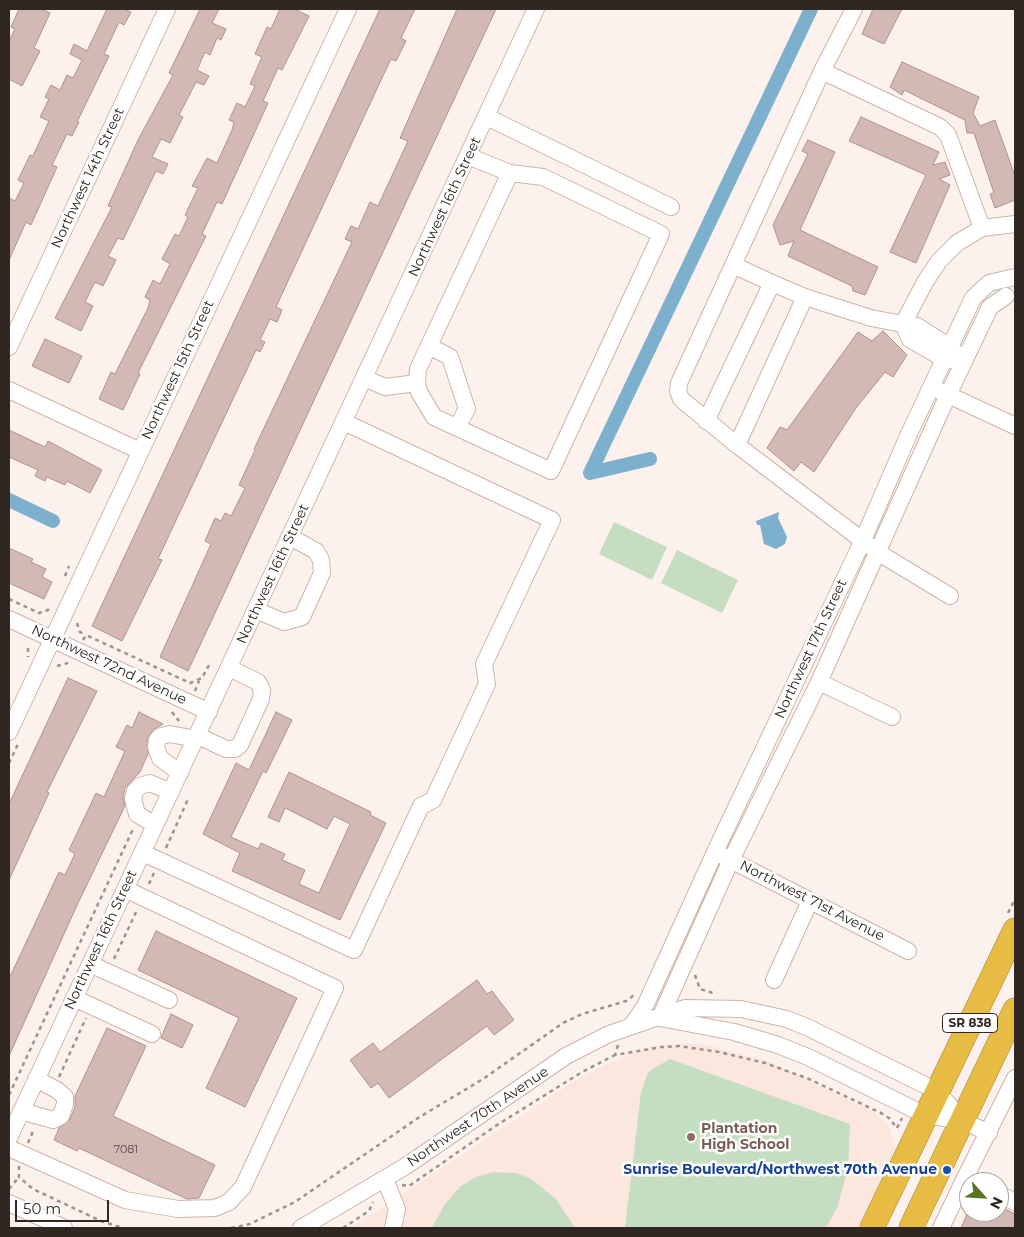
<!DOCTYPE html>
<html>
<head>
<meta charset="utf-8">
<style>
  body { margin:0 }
  #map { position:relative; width:1024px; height:1237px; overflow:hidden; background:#fcf1ed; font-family:Montserrat,sans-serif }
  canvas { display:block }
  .frame { position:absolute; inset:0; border:10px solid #302622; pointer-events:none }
  .north { position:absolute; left:959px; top:1172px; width:50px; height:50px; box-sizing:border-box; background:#fff; border:1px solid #aca8a7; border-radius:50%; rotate:116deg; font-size:14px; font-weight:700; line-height:20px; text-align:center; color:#302622 }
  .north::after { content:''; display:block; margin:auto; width:18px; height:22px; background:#5a7325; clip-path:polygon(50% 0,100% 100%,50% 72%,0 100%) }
  .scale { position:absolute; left:15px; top:1200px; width:94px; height:22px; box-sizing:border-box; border:2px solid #302622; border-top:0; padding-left:6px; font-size:15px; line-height:18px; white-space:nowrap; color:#302622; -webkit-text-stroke:4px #fff; paint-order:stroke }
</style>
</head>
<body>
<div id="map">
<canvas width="1024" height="1237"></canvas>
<div class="frame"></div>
<div class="north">N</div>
<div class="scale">50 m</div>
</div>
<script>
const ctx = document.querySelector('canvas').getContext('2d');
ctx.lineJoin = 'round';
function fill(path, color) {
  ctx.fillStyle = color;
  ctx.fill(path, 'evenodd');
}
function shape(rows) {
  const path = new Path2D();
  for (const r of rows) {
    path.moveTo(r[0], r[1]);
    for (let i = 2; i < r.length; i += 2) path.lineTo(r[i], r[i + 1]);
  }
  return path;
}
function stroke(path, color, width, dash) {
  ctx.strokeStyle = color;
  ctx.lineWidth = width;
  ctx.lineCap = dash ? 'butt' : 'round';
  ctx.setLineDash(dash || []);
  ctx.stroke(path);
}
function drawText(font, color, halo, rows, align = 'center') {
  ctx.font = font + ' Montserrat,sans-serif';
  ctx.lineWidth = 5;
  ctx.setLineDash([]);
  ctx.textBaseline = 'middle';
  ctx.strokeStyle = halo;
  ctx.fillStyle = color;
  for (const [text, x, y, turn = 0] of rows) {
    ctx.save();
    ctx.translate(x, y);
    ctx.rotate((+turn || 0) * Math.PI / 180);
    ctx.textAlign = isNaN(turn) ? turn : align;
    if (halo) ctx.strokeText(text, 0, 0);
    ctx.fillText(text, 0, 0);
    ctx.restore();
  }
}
fill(shape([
  [672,1044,703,1044,766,1060,876,1113,888,1126,896,1148,858,1228,350,1228,581,1077,642,1048]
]), '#fbe7dd');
fill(shape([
  [614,522,667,547,652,580,599,554],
  [677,550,738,580,722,613,661,583],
  [670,1059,850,1124,848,1169,837,1208,826,1228,625,1228,641,1092,648,1072],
  [493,1172,515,1173,530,1178,556,1199,575,1228,432,1228,445,1204,461,1186,476,1177]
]), '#c5ddc0');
fill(shape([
  [779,512,778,518,787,537,785,544,776,549,764,544,760,525,757,525,756,521]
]), '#7cb0cd');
stroke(shape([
  [650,459,590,473,811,9],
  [9,500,53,521]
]), '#7cb0cd', 14);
const building = shape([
  [19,9,41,9,50,13,34,48,40,51,22,86,9,79,9,41,15,29,11,27,19,9],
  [107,9,124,9,131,12,124,25,119,22,104,54,109,56,77,122,79,122,72,136,67,134,52,165,57,167,31,225,26,222,9,260,9,198,15,201,24,183,18,180,30,155,33,156,49,121,40,117,49,99,45,97,51,85,60,90,67,75,73,78,82,60,70,54,74,44,87,51,107,9],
  [200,9,219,9,212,23,226,29,221,40,217,38,210,55,205,52,197,70,209,76,204,85,196,82,179,115,183,117,170,143,161,139,152,157,168,164,163,174,156,171,123,240,118,238,108,256,116,260,103,286,95,282,85,302,93,306,81,331,55,318,112,207,108,206,138,140,173,75,169,73,200,9],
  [280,9,294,9,309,16,282,70,278,68,263,101,268,103,222,204,217,202,202,234,206,236,138,373,140,374,123,410,99,399,111,372,115,374,148,308,150,300,145,297,153,280,160,284,170,264,162,259,175,234,179,236,188,217,185,215,198,188,192,186,197,177,207,158,217,163,232,130,234,122,229,120,237,103,245,107,255,86,250,84,262,57,255,54,267,27,271,29,280,9],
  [380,9,415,9,401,38,406,41,396,61,391,59,381,80,276,307,282,310,277,322,270,319,260,340,265,342,260,352,256,350,163,548,158,559,162,560,122,641,92,626,380,9],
  [457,9,496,9,188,671,160,657,211,544,205,541,215,518,221,521,225,513,231,516,245,488,239,485,255,450,254,449,352,242,345,239,351,226,358,229,370,202,378,206,408,141,400,138,457,9],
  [873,9,902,9,884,44,862,34,873,9],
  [902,62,979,97,973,113,980,126,995,120,1015,176,1015,200,995,208,990,194,994,193,974,133,967,133,965,120,904,90,902,95,890,87,902,62],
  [861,117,939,152,933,165,945,162,950,175,939,179,950,185,916,263,890,252,926,175,849,141,861,117],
  [808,140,835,152,800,230,878,267,865,295,853,291,852,286,788,256,794,241,780,245,773,225,808,154,802,151,808,140],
  [883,331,907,355,893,377,885,372,856,408,814,472,801,462,794,471,767,448,780,427,787,430,858,332,872,341,883,331],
  [45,339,82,356,69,383,32,366,45,339],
  [9,430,45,447,48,441,102,470,90,493,67,481,65,485,47,477,45,481,35,476,38,470,9,457,9,430],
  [9,548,33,559,31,562,46,569,42,577,52,582,44,599,9,583,9,548],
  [68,678,97,691,47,792,49,793,9,880,9,804,68,678],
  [139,712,163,724,154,729,147,738,148,754,140,772,125,788,123,797,125,806,78,903,9,1056,9,979,59,872,65,875,75,854,69,850,96,793,104,797,125,751,116,747,127,725,132,728,139,712],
  [276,712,292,720,266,773,263,771,231,837,258,849,261,843,285,854,282,860,305,870,299,884,319,893,350,824,334,816,327,829,285,808,279,822,268,817,289,772,371,812,370,815,386,823,340,920,232,871,240,853,203,834,236,763,249,770,276,712],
  [156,931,297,998,245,1107,206,1088,239,1018,138,970,156,931],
  [477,980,487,994,492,991,514,1020,494,1035,487,1026,389,1098,378,1083,371,1088,350,1060,373,1043,380,1052,477,980],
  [171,1014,193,1025,182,1048,161,1038,171,1014],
  [107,1028,146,1046,113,1116,215,1165,199,1198,187,1199,79,1148,77,1151,54,1140,59,1128,70,1119,75,1107,75,1096,107,1028],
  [999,1206,1015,1214,1015,1228,961,1228,968,1212,999,1212,999,1206]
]);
fill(building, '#d4b8b4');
stroke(building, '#ad928e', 1);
const minor = shape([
  [854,9,822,71,679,383,678,391,681,399,737,445,805,297,871,318,903,324,925,282,939,261,957,243,982,228,1015,224],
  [822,71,940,127,948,135,982,228],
  [487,117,671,207],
  [468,156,510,173],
  [510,173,543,177,661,234,551,471,434,417,419,392,417,383,418,369,510,173],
  [772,283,805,297],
  [903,324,910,339,944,359,953,360],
  [903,324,917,326,950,347,957,354],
  [429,346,450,357,467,409,457,427],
  [9,347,167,9],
  [364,378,385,387,417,383],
  [9,390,140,451],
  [940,391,1015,426],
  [706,421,772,283,733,265],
  [737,445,879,553,950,596],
  [256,610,284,622,302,617,322,573,321,560,316,551,290,537],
  [9,619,209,712],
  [819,682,892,717],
  [9,732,348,9],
  [198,736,226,749,235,749,240,745,261,699,262,690,258,682,229,668],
  [180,773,160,758,156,747,157,740,161,736,170,734,196,739],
  [155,825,137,814,133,799,135,791,140,786,150,783,171,792],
  [143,853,354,950,421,806,433,800,487,684,484,664,552,520,344,422],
  [723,856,908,951],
  [90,964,169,1000],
  [774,980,810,901],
  [74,998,152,1034],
  [660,1018,731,860,819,682,948,395,990,307,1006,296],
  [660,1018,734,1032,778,1045,808,1057,925,1115,963,1121,989,1133],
  [632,1025,645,1006,715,852,863,540,908,436,973,298,989,283,1015,277],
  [21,1111,53,1120,61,1116,65,1104,65,1097,57,1090,36,1079],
  [9,1138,536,9],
  [9,1148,125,1200,178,1209,215,1208,229,1202,243,1187,335,988,125,889],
  [965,1178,1015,1078],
  [385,1179,397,1209,393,1228],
  [999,1194,1015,1202],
  [9,1203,64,1228],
  [301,1228,406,1166,566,1056,609,1034,685,1008,741,1009,787,1019,809,1028,937,1091,963,1121],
  [941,1228,965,1178,972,1182]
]);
const highway = shape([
  [872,1228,1015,930],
  [911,1228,1015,1010]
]);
stroke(minor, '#cdb4a8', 18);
stroke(highway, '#a68838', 25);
stroke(shape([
  [65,576,69,566],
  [9,599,39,613,48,610,51,606],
  [77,623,80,632,86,635],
  [83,640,86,635,190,683,202,678,209,665],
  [28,648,28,657],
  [57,666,68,663],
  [195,691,199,681],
  [172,712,179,721],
  [9,763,19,742],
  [166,848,189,797],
  [149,884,154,873],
  [1008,913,1015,899],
  [114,959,137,910],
  [695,975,700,989,713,993],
  [618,1045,615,1055,662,1047,679,1046,719,1052,765,1063,809,1079,881,1113,889,1118,896,1127],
  [59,1077,86,1018],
  [9,1095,134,827],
  [897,1128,902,1118],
  [28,1143,34,1129],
  [19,1166,19,1177,33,1189,101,1221,123,1228],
  [402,1185,409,1186,497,1125,582,1072,615,1055],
  [9,1189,19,1177],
  [231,1228,250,1224,295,1202,418,1118,483,1079,563,1023,582,1014,626,1001,634,995],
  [343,1228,369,1211,373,1202]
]), '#9c928e', 2.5, [4, 4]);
stroke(minor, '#fff', 16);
stroke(highway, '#e6bc44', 24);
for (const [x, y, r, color] of [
  [691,1137,5,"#8d6e63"],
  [947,1170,5,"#1a4fb4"]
]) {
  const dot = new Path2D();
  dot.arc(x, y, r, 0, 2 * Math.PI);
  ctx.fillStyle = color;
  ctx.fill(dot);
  stroke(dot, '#fff', 2);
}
drawText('11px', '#594a46', null, [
  ["7081",126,1150]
]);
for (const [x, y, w] of [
  [970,1023,55]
]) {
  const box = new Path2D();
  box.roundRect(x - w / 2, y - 9.5, w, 19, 4);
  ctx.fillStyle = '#fff';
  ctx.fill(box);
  stroke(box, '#302622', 1);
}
drawText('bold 12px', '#302622', null, [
  ["SR 838",970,1023]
]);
drawText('14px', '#302622', '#fff', [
  ["Northwest 14th Street",88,178,-65],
  ["Northwest 16th Street",445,207,-65],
  ["Northwest 15th Street",178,370,-65],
  ["Northwest 16th Street",273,574,-65],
  ["Northwest 17th Street",811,649,-65],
  ["Northwest 72nd Avenue",109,665,25],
  ["Northwest 71st Avenue",812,901,27],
  ["Northwest 16th Street",101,940,-65],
  ["Northwest 70th Avenue",478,1117,-34]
]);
drawText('bold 14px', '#785e54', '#fff', [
  ["Plantation",701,1129],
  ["High School",701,1145]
], 'left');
drawText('bold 14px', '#164399', '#fff', [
  ["Sunrise Boulevard/Northwest 70th Avenue",937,1170]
], 'right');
</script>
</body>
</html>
